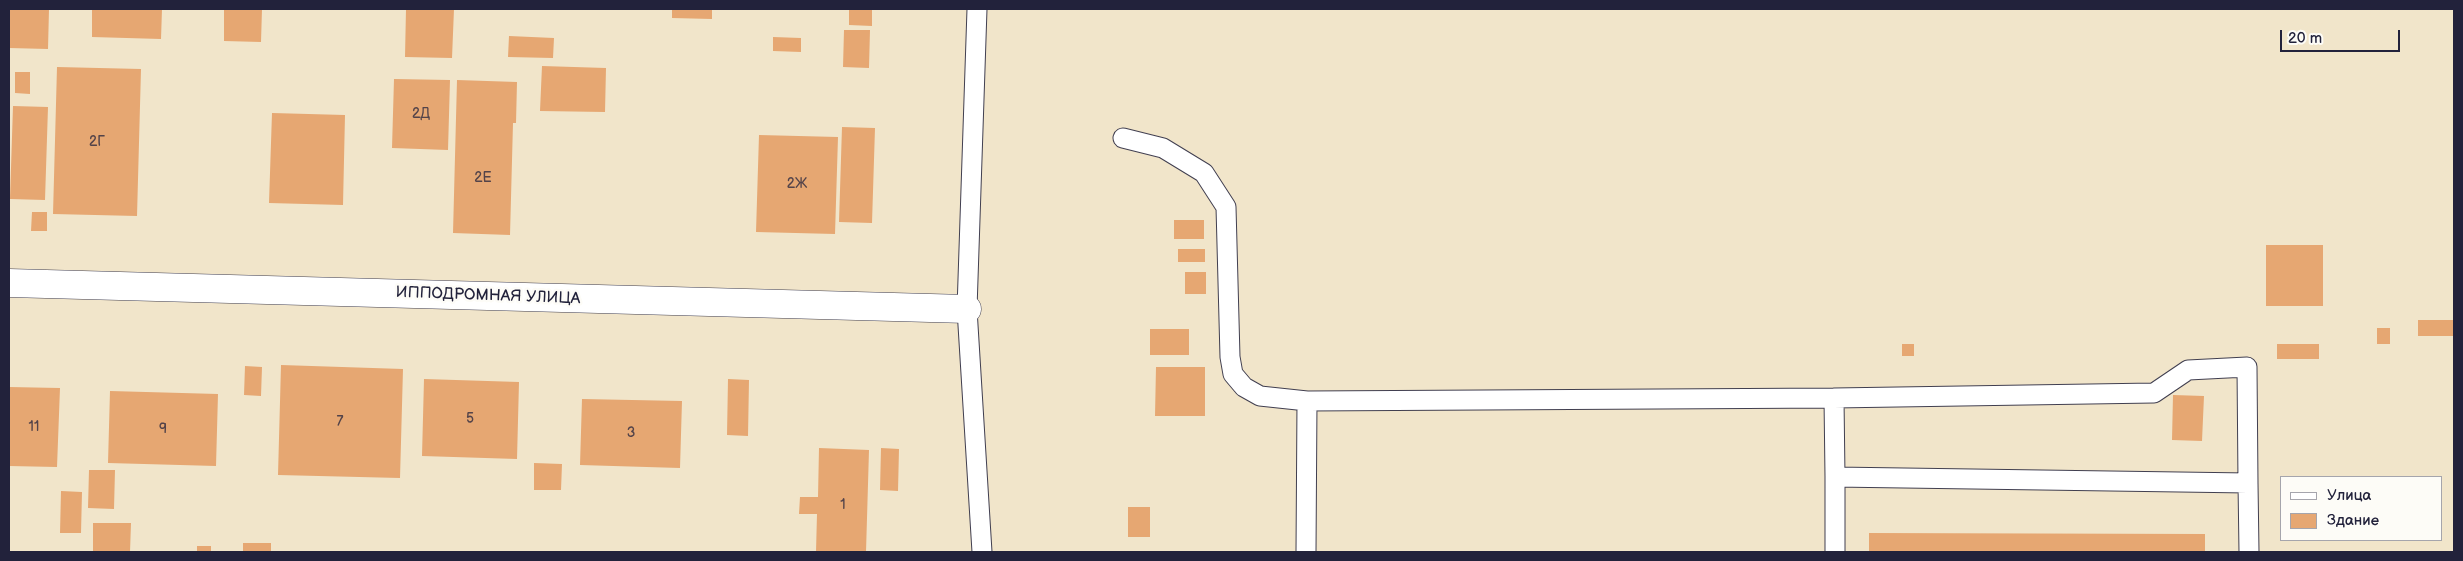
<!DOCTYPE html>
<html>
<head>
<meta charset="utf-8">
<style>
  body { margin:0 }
  #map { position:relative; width:2463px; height:561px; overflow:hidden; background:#f1e5ca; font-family:"Balsamiq Sans",sans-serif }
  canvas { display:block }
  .frame { position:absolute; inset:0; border:10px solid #22223b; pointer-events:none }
  .legend { position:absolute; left:2280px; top:476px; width:162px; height:65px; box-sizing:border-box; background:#fdfcf7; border:1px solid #a5a5ac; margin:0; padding:6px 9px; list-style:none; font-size:15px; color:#22223b }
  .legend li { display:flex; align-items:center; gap:10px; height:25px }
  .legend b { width:25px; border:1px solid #a5a5ac }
  .scale { position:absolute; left:2280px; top:30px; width:120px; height:22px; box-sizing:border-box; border:2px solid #22223b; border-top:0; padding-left:6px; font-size:15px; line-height:18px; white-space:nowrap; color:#22223b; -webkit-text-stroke:4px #fdfcf7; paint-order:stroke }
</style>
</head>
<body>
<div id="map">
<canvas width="2463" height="561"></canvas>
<div class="frame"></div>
<ul class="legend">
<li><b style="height:6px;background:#fff"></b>Улица</li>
<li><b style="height:14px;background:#e6a772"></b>Здание</li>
</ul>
<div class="scale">20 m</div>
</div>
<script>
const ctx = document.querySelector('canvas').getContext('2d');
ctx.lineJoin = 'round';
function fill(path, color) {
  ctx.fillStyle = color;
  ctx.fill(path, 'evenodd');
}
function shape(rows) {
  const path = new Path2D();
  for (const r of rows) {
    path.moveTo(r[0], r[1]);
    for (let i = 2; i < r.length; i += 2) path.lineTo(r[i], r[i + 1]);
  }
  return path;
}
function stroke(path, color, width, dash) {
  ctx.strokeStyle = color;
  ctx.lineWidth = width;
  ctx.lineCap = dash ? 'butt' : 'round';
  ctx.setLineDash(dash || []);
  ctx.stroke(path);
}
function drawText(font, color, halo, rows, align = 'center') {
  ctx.font = font + ' "Balsamiq Sans",sans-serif';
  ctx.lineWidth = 5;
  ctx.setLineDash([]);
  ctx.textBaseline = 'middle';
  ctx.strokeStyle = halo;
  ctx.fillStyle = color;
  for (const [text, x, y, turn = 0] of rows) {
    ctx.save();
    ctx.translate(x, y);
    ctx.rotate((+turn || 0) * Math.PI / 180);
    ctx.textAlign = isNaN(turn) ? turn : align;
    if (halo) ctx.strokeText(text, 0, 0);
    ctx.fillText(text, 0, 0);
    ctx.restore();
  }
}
fill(shape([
  [9,9,49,9,48,49,9,48],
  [92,9,162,9,161,39,92,37],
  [224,9,262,9,261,42,224,41],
  [406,9,454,9,452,58,405,57],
  [672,9,712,9,712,19,672,18],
  [849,9,872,9,872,26,849,25],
  [844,30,870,30,869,68,843,67],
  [509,36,554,38,553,58,508,57],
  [773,37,801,38,801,52,773,51],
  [542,66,606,68,605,112,540,111],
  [57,67,141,69,137,216,53,214],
  [15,72,30,72,30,94,15,93],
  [394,79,450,80,448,150,392,148],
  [457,80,517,82,516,123,513,123,510,235,453,233],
  [13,106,48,107,45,200,10,199],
  [272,113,345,115,343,205,269,203],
  [842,127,875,128,872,223,839,222],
  [759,135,838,137,835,234,756,232],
  [32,212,47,212,47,231,31,231],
  [1174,220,1204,220,1204,239,1174,239],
  [2266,245,2323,245,2323,306,2266,306],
  [1178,249,1205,249,1205,262,1178,262],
  [1185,272,1206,272,1206,294,1185,294],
  [2418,320,2454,320,2454,336,2418,336],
  [2377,328,2390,328,2390,344,2377,344],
  [1150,329,1189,329,1189,355,1150,355],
  [1902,344,1914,344,1914,356,1902,356],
  [2277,344,2319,344,2319,359,2277,359],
  [281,365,403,369,400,478,278,475],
  [245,366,262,367,261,396,244,395],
  [1156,367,1205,367,1205,416,1155,416],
  [424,379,519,382,517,459,422,456],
  [728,379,749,380,748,436,727,435],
  [9,387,60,388,57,467,9,466],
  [110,391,218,394,216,466,108,463],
  [2173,395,2204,396,2202,441,2172,440],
  [582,399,682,401,680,468,580,465],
  [819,448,869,450,866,552,816,552,817,514,799,514,800,497,818,497],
  [881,448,899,449,898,491,880,490],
  [534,463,562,464,561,490,534,490],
  [89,470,115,470,114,509,88,508],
  [61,491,82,492,81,533,60,533],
  [1128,507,1150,507,1150,537,1128,537],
  [93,523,131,523,130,552,93,552],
  [1869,533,2205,534,2205,552,1869,552],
  [243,543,271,543,271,552,243,552],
  [197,546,211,546,211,552,197,552]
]), '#e6a772');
const service = shape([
  [977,9,967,309,982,552],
  [1123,138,1163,148,1204,173,1226,207,1230,357,1233,374,1244,387,1260,396,1307,401,1834,398,2154,393,2188,370,2247,367,2248,483],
  [1834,398,1835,477],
  [1306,552,1307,401],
  [1835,552,1835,477,2248,483,2249,552]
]);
const minor = shape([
  [9,283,967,309]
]);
stroke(service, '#413f50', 21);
stroke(minor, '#413f50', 29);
stroke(service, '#fff', 19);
stroke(minor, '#fff', 28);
drawText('14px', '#534349', null, [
  ["2Д",421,114],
  ["2Г",97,142],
  ["2Е",483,178],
  ["2Ж",797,184],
  ["5",470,419],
  ["7",340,422],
  ["11",34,427],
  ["9",163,429],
  ["3",631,433],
  ["1",843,505]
]);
drawText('16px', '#22223b', '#fdfcf7', [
  ["ИППОДРОМНАЯ УЛИЦА",488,296,2]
]);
</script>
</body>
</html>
